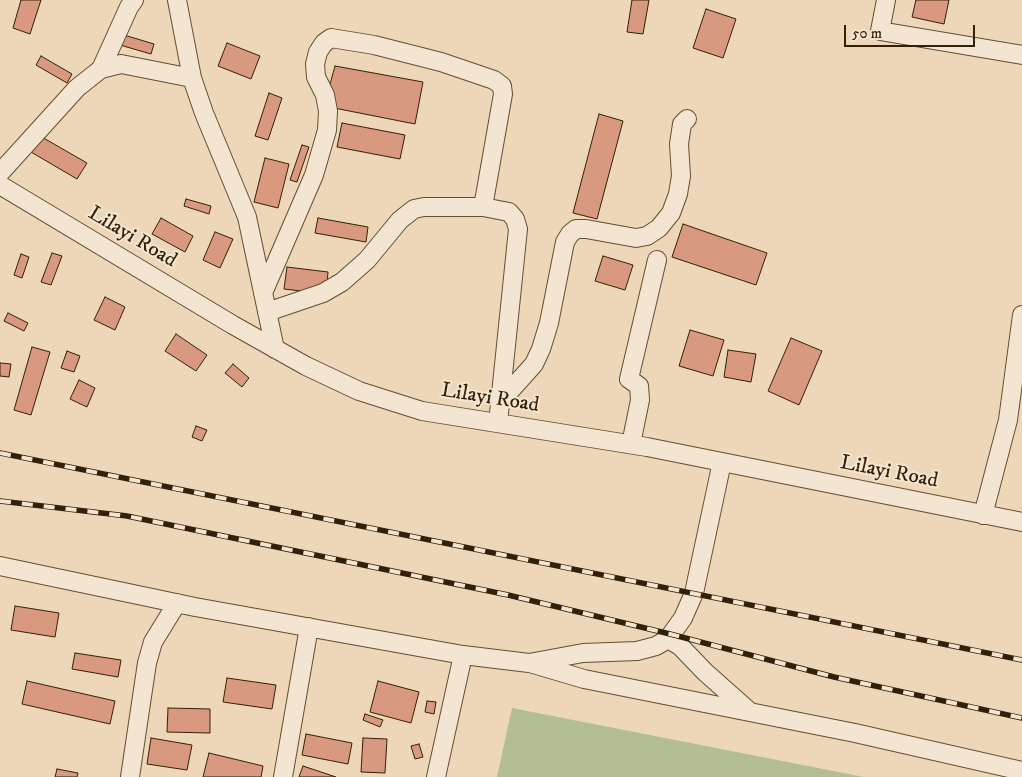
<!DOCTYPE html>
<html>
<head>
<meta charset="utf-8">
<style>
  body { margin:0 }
  #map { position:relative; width:1022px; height:777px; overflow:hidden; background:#edd7b8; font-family:"IM FELL DW Pica",serif }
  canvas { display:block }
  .scale { position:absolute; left:844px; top:25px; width:131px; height:22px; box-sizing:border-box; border:2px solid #342006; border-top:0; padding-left:6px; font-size:15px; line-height:18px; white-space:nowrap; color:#342006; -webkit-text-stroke:4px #f3e5d1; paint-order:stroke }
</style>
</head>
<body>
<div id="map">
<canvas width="1022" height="777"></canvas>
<div class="scale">50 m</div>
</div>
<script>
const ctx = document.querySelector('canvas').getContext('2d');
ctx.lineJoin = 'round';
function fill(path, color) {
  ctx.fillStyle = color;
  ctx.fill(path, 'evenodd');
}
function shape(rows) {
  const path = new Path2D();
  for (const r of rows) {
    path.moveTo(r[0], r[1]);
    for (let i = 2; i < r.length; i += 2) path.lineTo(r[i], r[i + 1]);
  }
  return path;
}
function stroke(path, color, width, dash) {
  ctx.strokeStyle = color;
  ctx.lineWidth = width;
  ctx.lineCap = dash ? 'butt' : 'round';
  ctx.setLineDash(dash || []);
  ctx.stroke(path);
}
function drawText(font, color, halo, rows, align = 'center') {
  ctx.font = font + ' "IM FELL DW Pica",serif';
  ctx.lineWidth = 4;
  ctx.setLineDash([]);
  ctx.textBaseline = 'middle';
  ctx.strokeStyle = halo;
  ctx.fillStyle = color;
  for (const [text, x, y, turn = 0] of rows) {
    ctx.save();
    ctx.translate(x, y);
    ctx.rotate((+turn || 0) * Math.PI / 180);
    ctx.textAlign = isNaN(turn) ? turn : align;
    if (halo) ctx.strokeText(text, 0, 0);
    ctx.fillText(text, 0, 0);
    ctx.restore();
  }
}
fill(shape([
  [512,708,864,777,497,777]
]), '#b3bf93');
const building = shape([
  [21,0,41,0,30,34,13,28,21,0],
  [632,0,649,0,643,34,627,32,632,0],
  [916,0,949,0,944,24,912,17,916,0],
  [706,9,736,19,723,58,693,48,706,9],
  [124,35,154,44,151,54,120,45,124,35],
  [227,43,260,56,251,79,218,66,227,43],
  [41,56,72,74,67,83,36,65,41,56],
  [335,66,423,82,415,124,324,106,335,66],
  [269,93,282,98,268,140,255,136,269,93],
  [599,114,623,121,597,219,573,213,599,114],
  [342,123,405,135,400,159,337,147,342,123],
  [40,136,87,163,77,179,31,152,40,136],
  [302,145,309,147,297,182,290,180,302,145],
  [265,158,289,164,278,208,254,202,265,158],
  [186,199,211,206,209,214,184,206,186,199],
  [161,218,193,236,185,252,152,234,161,218],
  [318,218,368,227,366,242,315,233,318,218],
  [683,224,767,253,756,285,672,257,683,224],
  [215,232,233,239,220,268,203,260,215,232],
  [52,253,62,256,51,285,41,282,52,253],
  [21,254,29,257,22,278,14,275,21,254],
  [603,256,633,265,625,290,595,281,603,256],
  [287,267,328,272,326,294,284,289,287,267],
  [105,297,125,307,115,330,94,320,105,297],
  [8,313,28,323,24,331,4,321,8,313],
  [690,330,724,340,713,376,679,366,690,330],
  [176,334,207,355,196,371,165,351,176,334],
  [791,338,822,351,799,405,768,391,791,338],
  [32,347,50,352,31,415,14,410,32,347],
  [728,350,756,354,751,382,724,377,728,350],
  [67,351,80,356,74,372,61,368,67,351],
  [0,363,11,364,9,377,0,376,0,363],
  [233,364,249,378,242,387,225,373,233,364],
  [79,380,95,388,87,407,70,399,79,380],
  [196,426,207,430,202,441,192,437,196,426],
  [15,606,59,613,55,637,11,630,15,606],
  [75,653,121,660,118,677,72,669,75,653],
  [227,678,276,685,272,709,223,702,227,678],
  [27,681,115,701,110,724,22,704,27,681],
  [378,681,419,692,411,723,370,712,378,681],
  [427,701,436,702,434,714,425,712,427,701],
  [168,708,210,709,210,733,167,732,168,708],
  [365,714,383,720,380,727,363,720,365,714],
  [306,734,352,743,348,764,302,755,306,734],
  [151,738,192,745,187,770,147,764,151,738],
  [363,738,387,739,385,773,361,772,363,738],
  [419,744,423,757,415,759,411,746,419,744],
  [209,753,263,766,261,777,203,777,209,753],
  [303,766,336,777,299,777,303,766],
  [57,769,78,773,77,777,55,777,57,769]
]);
fill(building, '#d99880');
stroke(building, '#342006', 1);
const minor = shape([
  [177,0,192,78,204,113,247,217,275,349],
  [886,0,880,31,1022,55],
  [101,69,129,7,134,0],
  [0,173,77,88,101,69,121,64,192,78],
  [0,185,233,325,306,366,359,391,422,411,647,447,1022,522],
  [263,293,314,175,327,130,328,111,325,95,316,77,315,64,318,52,324,43,331,38,374,45,441,62,494,80,502,86,503,94,483,207],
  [267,312,323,293,342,282,367,260,400,220,414,209,424,207,483,207,509,212,515,219,518,229,498,423],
  [500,402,534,364,541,349,549,323,565,242,570,234,576,229,586,229,636,238,647,236,659,228,671,213,678,194,681,176,679,144,682,124,687,119],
  [631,444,640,400,639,386,629,379,657,260],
  [983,515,1008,420,1022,315],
  [0,566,195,607,463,655],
  [668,639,680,646,705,672,750,712],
  [530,663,584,679,855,733,1022,771],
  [130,777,147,663,153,642,177,603],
  [283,777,309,627],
  [436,777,463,655,529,663,583,653,637,651,656,646,668,639,683,618,694,593,722,462]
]);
stroke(minor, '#624e32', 20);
stroke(minor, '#f3e5d1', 18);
const rail = shape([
  [0,453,1022,660],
  [0,501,127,516,508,595,670,634,834,677,1022,718]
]);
stroke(rail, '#342006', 5.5);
stroke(rail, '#f3e5d1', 4, [11]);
drawText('21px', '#342006', '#f3e5d1', [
  ["Lilayi Road",132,238,31],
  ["Lilayi Road",490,399,9],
  ["Lilayi Road",889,473,11]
]);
</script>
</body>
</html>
